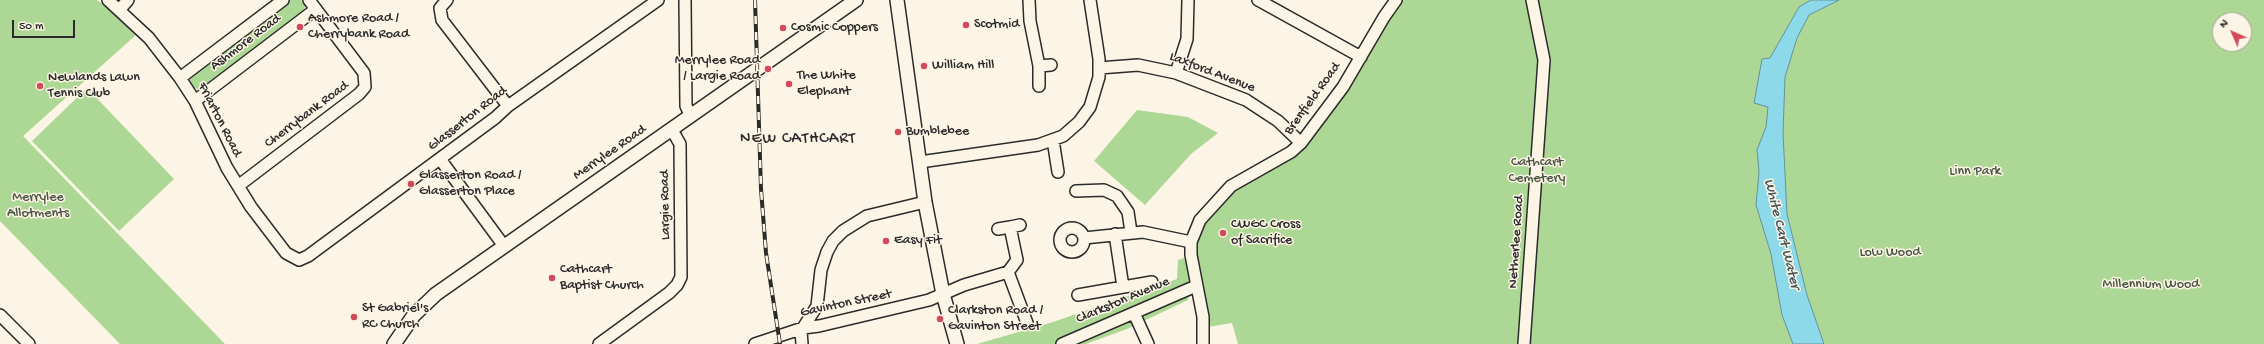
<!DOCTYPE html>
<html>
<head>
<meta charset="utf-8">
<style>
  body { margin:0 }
  #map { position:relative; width:2264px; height:344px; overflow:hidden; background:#fcf5e5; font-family:"Gochi Hand",sans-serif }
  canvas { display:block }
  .north { position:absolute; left:2212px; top:12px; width:40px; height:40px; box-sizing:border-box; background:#fcf5e5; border:1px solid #a8a49b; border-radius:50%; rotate:315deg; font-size:11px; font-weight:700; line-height:16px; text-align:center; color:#2b2b2b }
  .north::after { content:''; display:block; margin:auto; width:14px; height:18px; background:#d1495b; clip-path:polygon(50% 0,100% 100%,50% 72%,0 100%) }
  .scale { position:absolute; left:12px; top:20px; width:63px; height:18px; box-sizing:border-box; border:2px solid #2b2b2b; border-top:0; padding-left:5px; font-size:12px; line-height:14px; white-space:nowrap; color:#2b2b2b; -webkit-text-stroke:3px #fcf5e5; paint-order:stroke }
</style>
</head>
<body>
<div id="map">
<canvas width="2264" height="344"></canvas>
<div class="north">N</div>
<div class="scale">50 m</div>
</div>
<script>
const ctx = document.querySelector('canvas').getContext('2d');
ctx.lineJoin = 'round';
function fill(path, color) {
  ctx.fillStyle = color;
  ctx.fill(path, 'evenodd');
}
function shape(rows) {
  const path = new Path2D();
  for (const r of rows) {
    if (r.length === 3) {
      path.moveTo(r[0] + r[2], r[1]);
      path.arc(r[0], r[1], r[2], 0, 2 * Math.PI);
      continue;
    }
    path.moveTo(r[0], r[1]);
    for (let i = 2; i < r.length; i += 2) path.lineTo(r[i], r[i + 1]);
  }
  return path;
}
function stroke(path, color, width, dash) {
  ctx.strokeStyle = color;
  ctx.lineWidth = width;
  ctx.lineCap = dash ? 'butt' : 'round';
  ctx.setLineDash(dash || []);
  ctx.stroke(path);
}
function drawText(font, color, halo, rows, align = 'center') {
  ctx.font = font + ' "Gochi Hand",sans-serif';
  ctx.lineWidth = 3;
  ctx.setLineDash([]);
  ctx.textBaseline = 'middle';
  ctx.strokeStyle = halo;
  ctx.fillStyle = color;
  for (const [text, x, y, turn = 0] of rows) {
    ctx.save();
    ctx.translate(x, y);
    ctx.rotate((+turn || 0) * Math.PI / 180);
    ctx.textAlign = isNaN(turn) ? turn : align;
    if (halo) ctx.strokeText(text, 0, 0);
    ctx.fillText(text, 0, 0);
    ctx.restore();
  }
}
fill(shape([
  [0,0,97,0,115,13,136,35,23,136,225,344,120,344,0,221],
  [290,0,301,0,305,5,304,12,200,90,192,87,190,80,192,74],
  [1403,0,2264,0,2264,344,1238,344,1232,323,1208,327,1196,258,1198,234,1207,218,1239,187,1285,162,1302,147,1388,18],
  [2220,20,2244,20,2244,44,2220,44],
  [87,88,174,179,119,231,32,141],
  [1137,110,1188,117,1218,133,1191,154,1145,205,1094,161],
  [1184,258,1193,280,1188,300,1127,329,1086,344,977,344,1053,322,1177,279,1178,260]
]), '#add794');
const water = shape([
  [1811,0,1839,0,1809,15,1797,38,1785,77,1783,133,1787,214,1807,295,1824,344,1793,344,1782,315,1771,254,1756,205,1759,172,1757,150,1766,127,1768,107,1754,103,1762,59,1770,58,1799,7,1811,0]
]);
fill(water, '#8cd9ea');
stroke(water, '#65939e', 1);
const minor = shape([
  [108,0,149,38,180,78,195,101,227,168,251,207,286,253,299,260,308,256,495,118,508,106,658,0],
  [447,0,440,8,442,20,508,106],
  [685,0,686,106,691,116],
  [1029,0,1030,21,1039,66,1039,86],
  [1258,0,1361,57],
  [120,9,128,0],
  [1039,66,1051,65],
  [1099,68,1138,65,1176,73,1246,100,1278,121,1301,143],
  [1176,73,1187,39,1188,0],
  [180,78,283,0],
  [195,101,316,9],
  [1053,140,1058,172],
  [440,159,504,246],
  [920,162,1038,145,1063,136,1079,122,1090,107,1099,77,1099,59,1090,0],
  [238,186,359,94,365,87,364,73,309,0],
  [1076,191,1104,190,1117,196,1128,212,1131,232],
  [1072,240,12],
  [998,229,1010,227],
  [1115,234,1123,287],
  [1084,238,1143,232,1191,242],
  [1008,272,1017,260,1010,227,1020,225],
  [1078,295,1152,282],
  [1134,313,1148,344],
  [0,315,29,344],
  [599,344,669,293,677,285,681,277,680,144,672,130],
  [755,344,803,328,819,326,929,300,964,285,1008,272,1027,323],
  [802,344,801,331,817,306,821,270,827,252,833,241,843,231,867,216,925,202],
  [1062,344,1196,286],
  [1203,344,1203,317,1191,255,1191,242,1200,220,1231,186,1291,152,1301,143,1343,87,1384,17,1396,0],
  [1524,344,1544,60,1532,0]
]);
const major = shape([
  [897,0,925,202,943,294,957,344],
  [394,344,414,315,436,294,856,0]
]);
stroke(minor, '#2b2b2b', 14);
stroke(major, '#2b2b2b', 16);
stroke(minor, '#fcf5e5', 11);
stroke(major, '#fcf5e5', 13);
const rail = shape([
  [755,0,761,189,766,253,780,344]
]);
stroke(rail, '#2b2b2b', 4);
stroke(rail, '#fcf5e5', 2.5, [8]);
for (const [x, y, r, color] of [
  [966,25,4,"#d1495b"],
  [300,27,4,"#d1495b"],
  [783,28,4,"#d1495b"],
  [924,66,4,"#d1495b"],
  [768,69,4,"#d1495b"],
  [789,84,4,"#d1495b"],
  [40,86,4,"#d1495b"],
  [898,132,4,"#d1495b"],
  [411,184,4,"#d1495b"],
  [1223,233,4,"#d1495b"],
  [886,241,4,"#d1495b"],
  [552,278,4,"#d1495b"],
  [354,317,4,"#d1495b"],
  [940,319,4,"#d1495b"]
]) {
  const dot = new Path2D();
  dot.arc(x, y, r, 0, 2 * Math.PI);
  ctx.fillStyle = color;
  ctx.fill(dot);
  stroke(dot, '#fcf5e5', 1.5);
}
drawText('14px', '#2b2b2b', '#fcf5e5', [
  ["Ashmore Road /",308,19],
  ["Cherrybank Road",308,35],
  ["Scotmid",974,25],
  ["Cosmic Coppers",791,28],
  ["Merrylee Road",760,61,"right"],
  ["/ Largie Road",760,77,"right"],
  ["William Hill",932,66],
  ["The White",797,76],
  ["Elephant",797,92],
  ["Newlands Lawn",48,78],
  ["Tennis Club",48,94],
  ["Bumblebee",906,132],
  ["Glasserton Road /",419,176],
  ["Glasserton Place",419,192],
  ["CWGC Cross",1231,225],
  ["of Sacrifice",1231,241],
  ["Easy Fit",894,241],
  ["Cathcart",560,270],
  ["Baptist Church",560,286],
  ["St Gabriel's",362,309],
  ["RC Church",362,325],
  ["Clarkston Road /",948,311],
  ["Gavinton Street",948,327]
], 'left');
drawText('14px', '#2b2b2b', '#fcf5e5', [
  ["Ashmore Road",246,43,-37],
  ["Laxford Avenue",1212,73,21],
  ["Brenfield Road",1313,99,-54],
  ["Cherrybank Road",307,115,-37],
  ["Glasserton Road",468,119,-38],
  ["Friarton Road",219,120,63],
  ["Merrylee Road",610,153,-35],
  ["Largie Road",666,205,-91],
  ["Netherlee Road",1517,242,-86],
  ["Clarkston Avenue",1123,301,-23],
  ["Gavinton Street",846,304,-12]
]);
drawText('14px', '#4c5645', '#fcf5e5', [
  ["Cathcart",1537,163],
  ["Cemetery",1537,179],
  ["Linn Park",1975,172],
  ["Merrylee",38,198],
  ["Allotments",38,214],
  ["Low Wood",1890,253],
  ["Millennium Wood",2151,285]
]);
drawText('italic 15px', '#43565b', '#fcf5e5', [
  ["White Cart Water",1781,234,76]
]);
ctx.letterSpacing = '1px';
drawText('16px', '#2b2b2b', '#fcf5e5', [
  ["NEW CATHCART",798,140]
]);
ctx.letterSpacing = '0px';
</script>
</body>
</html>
